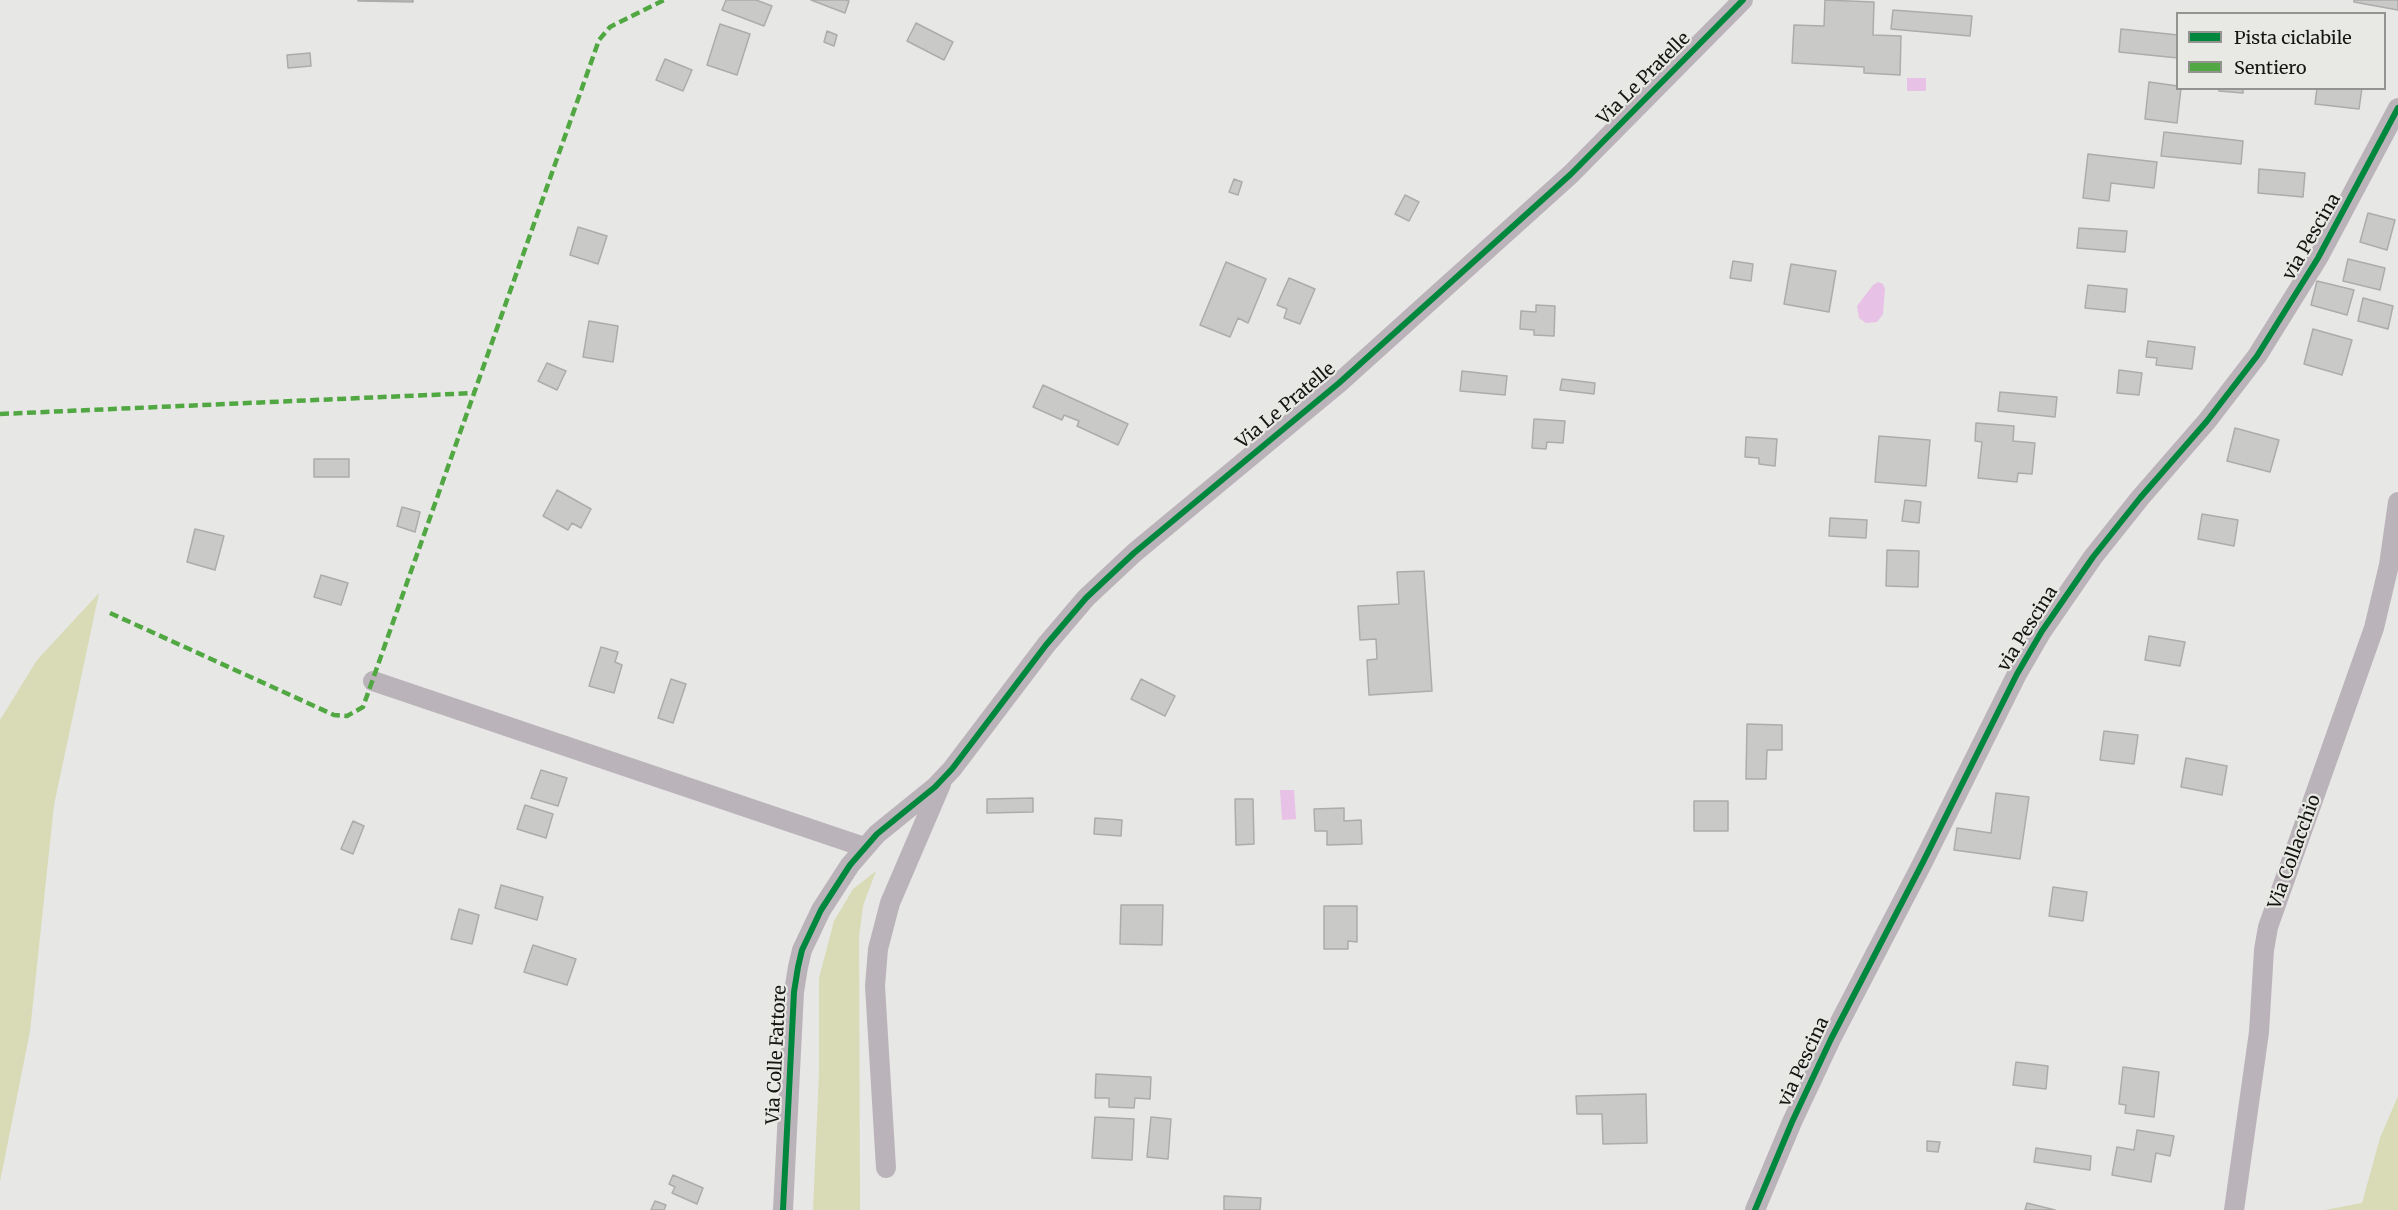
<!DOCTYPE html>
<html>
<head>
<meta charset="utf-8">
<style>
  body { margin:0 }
  #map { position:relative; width:2398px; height:1210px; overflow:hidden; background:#e7e7e5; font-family:Merriweather,serif }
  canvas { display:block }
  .legend { position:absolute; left:2176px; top:12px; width:210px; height:78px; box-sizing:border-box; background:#e8e8e4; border:2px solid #939390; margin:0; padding:8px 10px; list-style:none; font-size:18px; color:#141413 }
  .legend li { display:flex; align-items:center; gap:12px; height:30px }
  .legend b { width:30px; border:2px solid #939390 }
</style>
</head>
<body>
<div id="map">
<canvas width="2398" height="1210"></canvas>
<ul class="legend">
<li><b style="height:8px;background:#00873e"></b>Pista ciclabile</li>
<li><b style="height:8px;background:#51a842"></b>Sentiero</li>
</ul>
</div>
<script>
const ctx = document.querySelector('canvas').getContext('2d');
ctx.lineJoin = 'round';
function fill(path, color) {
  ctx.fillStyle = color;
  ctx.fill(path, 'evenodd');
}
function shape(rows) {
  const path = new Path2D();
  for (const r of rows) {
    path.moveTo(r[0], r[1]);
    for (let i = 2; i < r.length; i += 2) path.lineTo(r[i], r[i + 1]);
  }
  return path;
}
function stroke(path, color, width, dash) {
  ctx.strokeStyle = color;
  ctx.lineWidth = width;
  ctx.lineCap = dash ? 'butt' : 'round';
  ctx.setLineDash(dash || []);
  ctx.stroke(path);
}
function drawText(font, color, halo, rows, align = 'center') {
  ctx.font = font + ' Merriweather,serif';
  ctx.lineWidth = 4.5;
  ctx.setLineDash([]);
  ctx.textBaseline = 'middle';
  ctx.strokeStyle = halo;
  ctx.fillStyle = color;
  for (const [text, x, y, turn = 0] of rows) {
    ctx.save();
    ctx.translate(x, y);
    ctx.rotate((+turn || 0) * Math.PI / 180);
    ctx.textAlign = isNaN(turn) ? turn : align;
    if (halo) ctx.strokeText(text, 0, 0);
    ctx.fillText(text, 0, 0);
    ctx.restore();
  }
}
fill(shape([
  [99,593,54,805,30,1031,0,1182,0,720,37,660],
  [876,871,863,906,859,937,860,1210,813,1210,819,1073,819,978,834,921,853,889],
  [2398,1096,2398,1210,2325,1210,2362,1203,2380,1138]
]), '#d8dbb6');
fill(shape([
  [1907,78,1926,78,1926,91,1907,91],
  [1878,282,1883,284,1885,289,1883,314,1877,322,1866,323,1859,318,1857,306,1873,285],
  [1280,790,1294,790,1296,819,1282,820]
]), '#e8c1e6');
const building = shape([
  [358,0,413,0,413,2,358,1,358,0],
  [726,0,756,0,772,6,764,26,722,10,726,0],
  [811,0,846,0,849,1,845,13,811,0],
  [1825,0,1874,2,1873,35,1901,36,1900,75,1864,73,1864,67,1792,63,1794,25,1824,26,1825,0],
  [2354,0,2398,0,2398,10,2354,2,2354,0],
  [1893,10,1972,16,1970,36,1891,29,1893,10],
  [916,23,953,42,944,60,907,41,916,23],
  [720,24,750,34,737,75,707,65,720,24],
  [2121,29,2178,35,2178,58,2119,52,2121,29],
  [827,31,837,35,834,46,824,42,827,31],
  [310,53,311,66,288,68,287,55,310,53],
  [665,59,692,70,683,91,656,80,665,59],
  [2149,82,2178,86,2178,88,2181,88,2177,123,2145,119,2149,82],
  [2219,88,2243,88,2243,93,2219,91,2219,88],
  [2317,88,2362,88,2359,109,2315,104,2317,88],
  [2164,132,2243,141,2241,164,2161,156,2164,132],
  [2088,154,2157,162,2154,188,2111,183,2109,201,2083,198,2088,154],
  [2259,169,2305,173,2303,197,2258,193,2259,169],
  [1234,179,1242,182,1238,195,1229,192,1234,179],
  [1405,195,1419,202,1409,221,1395,214,1405,195],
  [2368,213,2395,220,2387,250,2360,242,2368,213],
  [578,227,607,236,598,264,570,255,578,227],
  [2079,228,2127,231,2125,252,2077,248,2079,228],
  [2348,259,2385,268,2380,290,2343,281,2348,259],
  [1733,261,1753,264,1751,281,1730,278,1733,261],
  [1226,262,1266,279,1248,323,1238,318,1230,337,1200,325,1226,262],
  [1791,264,1836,271,1829,312,1784,304,1791,264],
  [1289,278,1315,289,1300,324,1284,318,1287,309,1277,305,1289,278],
  [2317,281,2354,290,2347,315,2311,305,2317,281],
  [2088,285,2127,289,2125,312,2085,308,2088,285],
  [2363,298,2393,306,2388,329,2358,321,2363,298],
  [1536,305,1555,306,1554,336,1534,335,1534,330,1520,329,1521,311,1536,312,1536,305],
  [589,321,618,326,613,362,583,357,589,321],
  [2313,329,2352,340,2342,375,2304,364,2313,329],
  [2148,341,2195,347,2192,369,2156,365,2157,358,2146,357,2148,341],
  [547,363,566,371,557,390,538,381,547,363],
  [2119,370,2142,373,2139,395,2117,393,2119,370],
  [1462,371,1507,376,1505,395,1460,391,1462,371],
  [1562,379,1595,383,1594,394,1560,390,1562,379],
  [1043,385,1128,424,1118,445,1077,426,1079,421,1064,415,1062,420,1033,407,1043,385],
  [2000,392,2057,397,2055,417,1998,411,2000,392],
  [1534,419,1565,421,1563,443,1547,442,1546,449,1532,448,1534,419],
  [1976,423,2014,426,2013,441,2035,443,2032,474,2018,473,2017,482,1978,478,1982,442,1975,441,1976,423],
  [2235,428,2279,440,2270,472,2227,461,2235,428],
  [1879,436,1930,440,1926,486,1875,482,1879,436],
  [1746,437,1777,439,1775,466,1759,464,1759,458,1745,457,1746,437],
  [314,459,349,459,349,477,314,477,314,459],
  [557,490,591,509,581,528,572,523,568,530,543,516,557,490],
  [1905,500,1921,502,1919,523,1902,521,1905,500],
  [402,507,420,512,415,532,397,526,402,507],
  [2202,514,2238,520,2234,546,2198,539,2202,514],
  [1830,518,1867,520,1866,538,1829,536,1830,518],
  [195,529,224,536,215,570,187,562,195,529],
  [1887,550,1919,551,1918,587,1886,586,1887,550],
  [1424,571,1432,691,1369,695,1367,660,1377,659,1376,639,1360,640,1358,606,1399,604,1397,572,1424,571],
  [321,575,348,583,341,605,314,597,321,575],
  [2149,636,2185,642,2180,666,2145,660,2149,636],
  [601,647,618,652,615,662,622,665,614,693,589,686,601,647],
  [671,679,686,684,673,723,658,718,671,679],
  [1141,679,1175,696,1165,716,1131,699,1141,679],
  [1747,724,1782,725,1782,750,1767,750,1766,779,1746,779,1747,724],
  [2104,731,2138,735,2134,764,2100,760,2104,731],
  [2186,758,2227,766,2222,795,2181,787,2186,758],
  [541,770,567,778,558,806,531,798,541,770],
  [1996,793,2029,797,2020,859,1954,850,1957,828,1991,833,1996,793],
  [1033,798,1033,812,987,813,987,799,1033,798],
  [1235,799,1253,799,1254,844,1236,845,1235,799],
  [1694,801,1728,801,1728,831,1694,831,1694,801],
  [525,805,553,814,546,838,517,829,525,805],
  [1344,808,1344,821,1361,820,1362,844,1327,845,1327,831,1315,831,1314,809,1344,808],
  [1095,818,1122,820,1121,836,1094,834,1095,818],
  [353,821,364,826,353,854,341,849,353,821],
  [501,885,543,897,537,920,495,908,501,885],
  [2053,887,2087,892,2083,921,2049,916,2053,887],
  [1121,905,1163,905,1162,945,1120,944,1121,905],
  [1324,906,1357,906,1357,942,1348,941,1348,949,1324,949,1324,906],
  [459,909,479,915,472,944,451,939,459,909],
  [533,945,576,959,567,985,524,972,533,945],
  [2016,1062,2048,1066,2046,1089,2013,1085,2016,1062],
  [2123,1067,2159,1072,2154,1117,2125,1113,2126,1105,2119,1104,2123,1067],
  [1096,1074,1151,1077,1150,1099,1135,1098,1134,1108,1109,1107,1109,1098,1095,1098,1096,1074],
  [1646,1094,1647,1143,1603,1144,1602,1114,1577,1114,1576,1096,1646,1094],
  [1095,1117,1134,1119,1132,1160,1092,1158,1095,1117],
  [1151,1117,1171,1119,1168,1159,1147,1157,1151,1117],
  [2137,1130,2174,1136,2170,1156,2156,1153,2151,1182,2112,1175,2117,1147,2134,1150,2137,1130],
  [1927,1141,1940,1142,1938,1152,1927,1151,1927,1141],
  [2036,1148,2091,1156,2090,1170,2034,1162,2036,1148],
  [673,1175,703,1188,697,1204,672,1193,675,1187,669,1184,673,1175],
  [1224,1196,1261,1198,1260,1210,1224,1210,1224,1196],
  [655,1201,666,1205,664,1210,651,1210,655,1201],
  [2027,1203,2055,1210,2025,1210,2027,1203]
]);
fill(building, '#c9c9c7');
stroke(building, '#acadab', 1.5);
stroke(shape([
  [373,681,864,847],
  [886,1168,875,986,878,949,890,903,941,784],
  [783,1210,794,992,798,967,802,950,821,910,850,865,877,834,935,787,952,769,1046,645,1086,598,1134,553,1339,383,1571,174,1743,0],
  [1755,1210,1792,1122,1831,1039,1923,862,2017,674,2042,631,2093,557,2140,498,2207,421,2257,356,2318,258,2398,108],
  [2234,1210,2259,1032,2264,950,2268,927,2374,628,2389,565,2398,502]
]), '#bbb3ba', 20);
stroke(shape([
  [0,414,474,393],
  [110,613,334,715,347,716,363,707,599,40,610,27,664,0]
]), '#51a842', 4.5, [9, 4.5]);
stroke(shape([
  [783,1210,794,992,798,967,802,950,821,910,850,865,877,834,935,787,952,769,1046,645,1086,598,1134,553,1339,383,1571,174,1743,0],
  [1755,1210,1792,1122,1831,1039,1923,862,2017,674,2042,631,2093,557,2140,498,2207,421,2257,356,2318,258,2398,108]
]), '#00873e', 6);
drawText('18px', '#141413', '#e8e8e4', [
  ["Via Le Pratelle",1644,79,-45],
  ["via Pescina",2312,237,-60],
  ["Via Le Pratelle",1286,406,-40],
  ["via Pescina",2028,629,-58],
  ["Via Collacchio",2295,852,-70],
  ["Via Colle Fattore",777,1055,-87],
  ["via Pescina",1804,1062,-65]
]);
</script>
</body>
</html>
